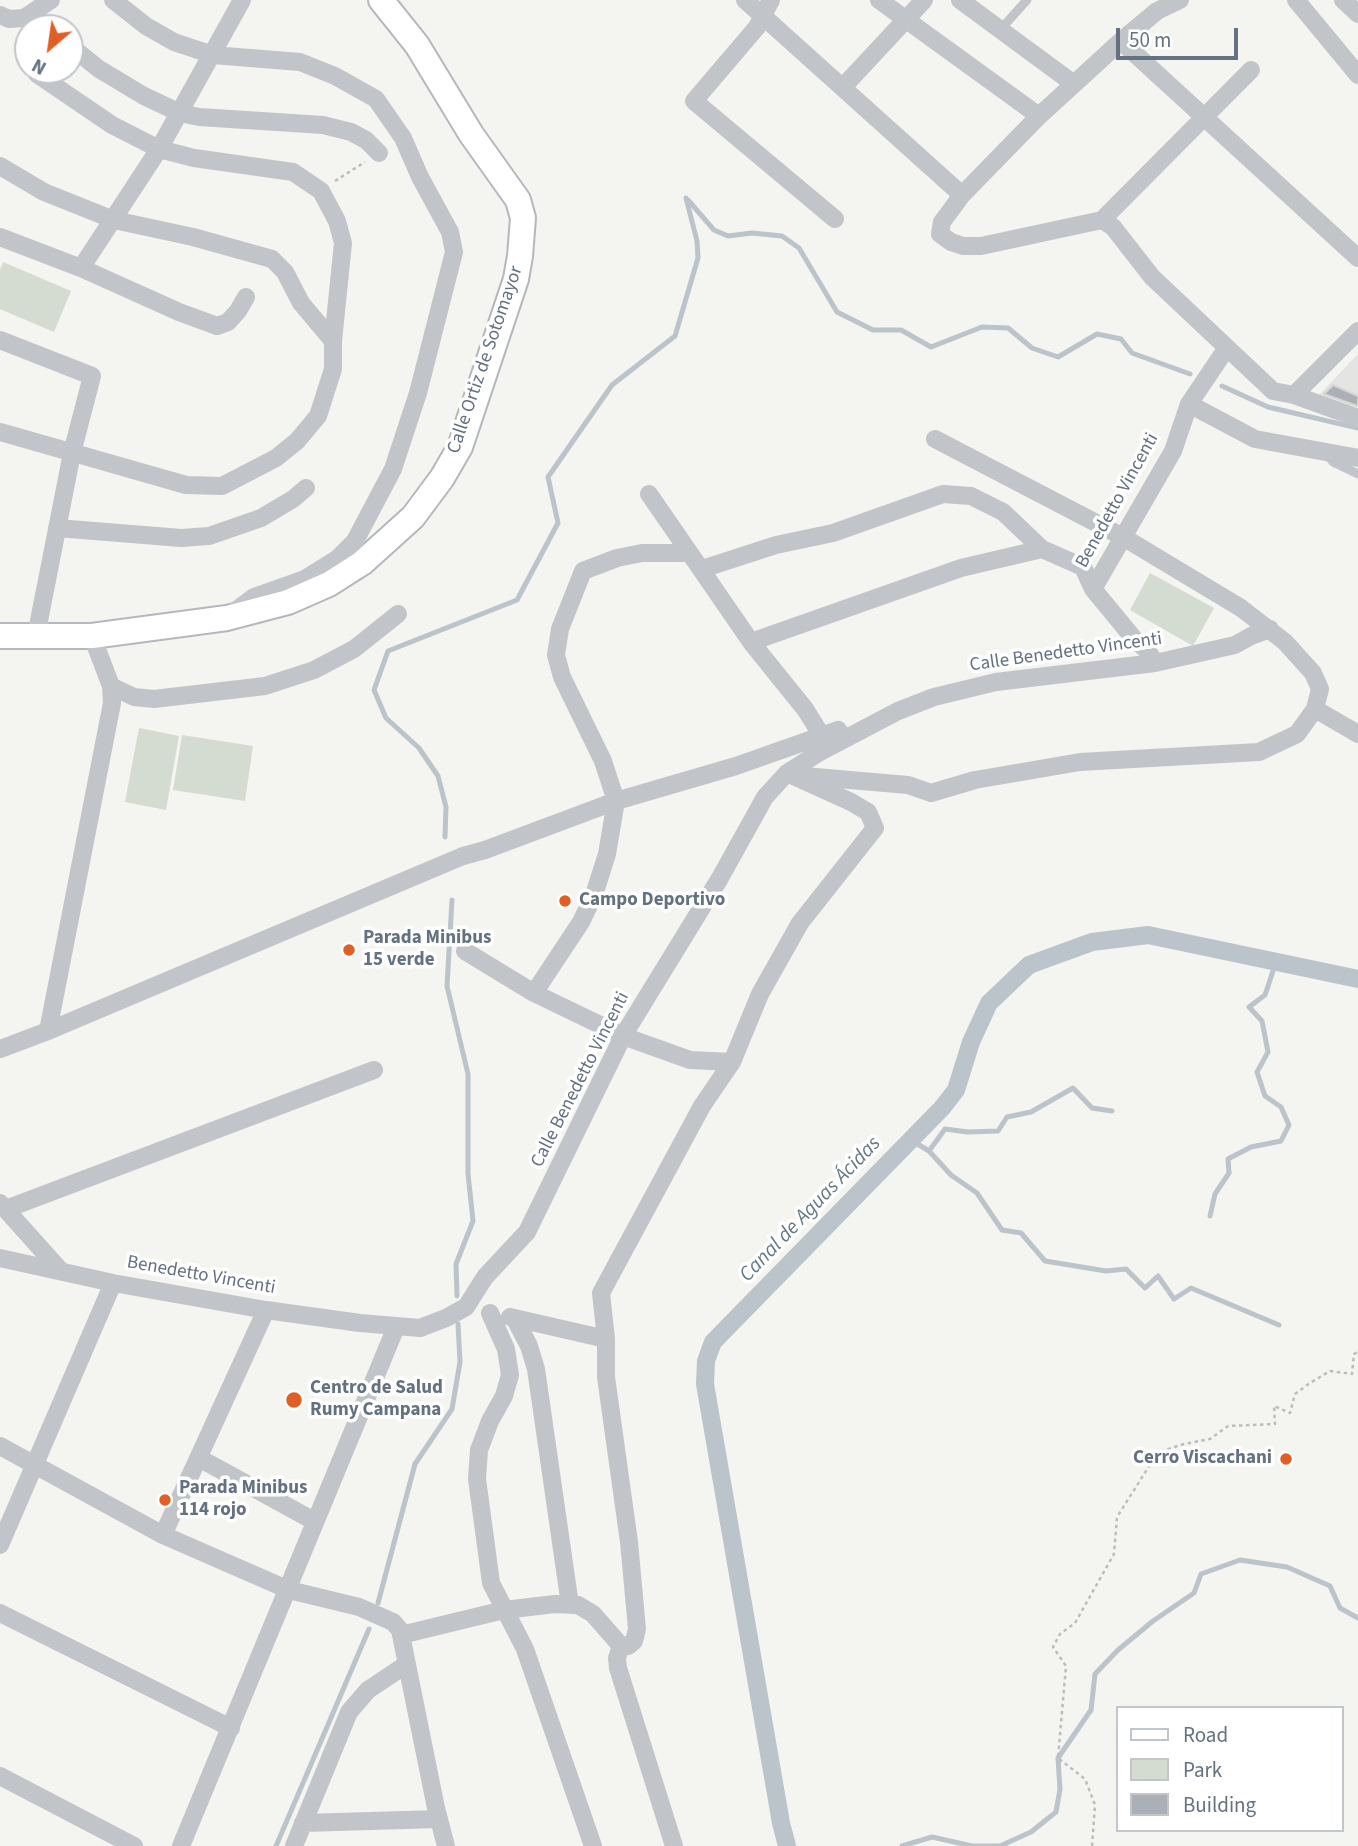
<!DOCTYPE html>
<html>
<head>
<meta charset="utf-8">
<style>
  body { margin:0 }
  #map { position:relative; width:1358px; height:1846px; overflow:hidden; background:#f4f4f0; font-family:"Source Sans 3",sans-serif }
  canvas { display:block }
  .legend { position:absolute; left:1116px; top:1706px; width:228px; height:126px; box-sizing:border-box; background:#fff; border:2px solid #c1c6cc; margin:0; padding:9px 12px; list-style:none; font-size:21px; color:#637180 }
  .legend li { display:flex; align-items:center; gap:14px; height:35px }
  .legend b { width:35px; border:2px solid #c1c6cc }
  .north { position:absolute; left:14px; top:14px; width:70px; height:70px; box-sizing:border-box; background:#fff; border:2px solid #c1c6cc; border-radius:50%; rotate:209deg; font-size:19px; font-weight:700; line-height:28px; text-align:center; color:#637180 }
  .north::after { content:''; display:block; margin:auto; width:24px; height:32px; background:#df5f25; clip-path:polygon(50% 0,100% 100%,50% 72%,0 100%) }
  .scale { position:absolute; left:1116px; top:28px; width:122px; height:32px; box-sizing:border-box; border:4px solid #637180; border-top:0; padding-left:9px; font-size:21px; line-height:24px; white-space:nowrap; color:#637180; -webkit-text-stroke:5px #fff; paint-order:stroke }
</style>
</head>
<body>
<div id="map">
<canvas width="1358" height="1846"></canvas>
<ul class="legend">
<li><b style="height:9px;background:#fff"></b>Road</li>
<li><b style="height:19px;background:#d4dbd1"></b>Park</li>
<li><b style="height:19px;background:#aab0b6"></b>Building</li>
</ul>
<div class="north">N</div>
<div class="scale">50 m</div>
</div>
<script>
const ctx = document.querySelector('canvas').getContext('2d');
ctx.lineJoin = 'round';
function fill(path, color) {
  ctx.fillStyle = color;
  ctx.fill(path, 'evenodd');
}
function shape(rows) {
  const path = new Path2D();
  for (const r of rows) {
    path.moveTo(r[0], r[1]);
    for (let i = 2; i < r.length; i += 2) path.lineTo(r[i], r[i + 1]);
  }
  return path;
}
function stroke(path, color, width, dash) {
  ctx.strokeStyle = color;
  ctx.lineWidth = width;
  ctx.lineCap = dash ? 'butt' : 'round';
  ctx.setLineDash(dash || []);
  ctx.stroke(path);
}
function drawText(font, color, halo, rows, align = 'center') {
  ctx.font = font + ' "Source Sans 3",sans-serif';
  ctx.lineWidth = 7;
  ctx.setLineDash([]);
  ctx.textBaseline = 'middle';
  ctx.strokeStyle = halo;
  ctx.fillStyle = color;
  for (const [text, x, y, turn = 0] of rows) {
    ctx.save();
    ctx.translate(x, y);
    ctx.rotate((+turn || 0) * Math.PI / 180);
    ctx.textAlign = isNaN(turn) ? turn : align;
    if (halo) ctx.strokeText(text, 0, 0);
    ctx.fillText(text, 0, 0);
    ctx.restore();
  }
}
fill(shape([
  [1358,354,1358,414,1316,398]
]), '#e4e5e3');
fill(shape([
  [3,262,71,291,54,332,0,309,0,270],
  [1150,573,1214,608,1193,646,1130,610],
  [139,728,179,736,166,810,125,802],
  [182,735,253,746,245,801,173,790]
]), '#d4dbd1');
stroke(shape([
  [688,200,714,230,728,236,752,233,782,236,799,248,837,312,873,330,901,330,931,347,982,327,1008,328,1032,348,1058,357,1097,334,1121,339,1132,353,1190,374],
  [1222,386,1268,407,1358,428],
  [445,837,446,807,438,776,419,748,386,718,374,690,388,651,517,600,558,523,548,477,612,385,675,336,698,258,697,241,686,198],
  [452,900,447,986,468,1074,468,1174,473,1221,456,1264,457,1296],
  [911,1140,929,1151,951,1175,977,1193,1002,1230,1021,1233,1045,1261,1106,1271,1126,1269,1145,1288,1158,1276,1174,1299,1191,1288,1279,1325],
  [929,1151,945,1129,968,1132,998,1131,1007,1117,1031,1112,1073,1088,1092,1108,1112,1111],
  [1210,1216,1215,1194,1229,1173,1228,1159,1251,1147,1281,1141,1289,1125,1281,1107,1265,1096,1257,1072,1268,1052,1262,1021,1249,1007,1265,995,1276,962],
  [378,1603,415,1464,452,1409,460,1362,458,1324],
  [276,1846,369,1629],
  [902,1846,932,1837,972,1846,1000,1846,1031,1832,1056,1812,1060,1789,1058,1758,1091,1710,1095,1674,1118,1650,1153,1621,1194,1593,1201,1574,1240,1560,1287,1567,1330,1586,1340,1608,1358,1618]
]), '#bac4ca', 5);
stroke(shape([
  [787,1846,781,1823,705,1384,706,1361,713,1342,942,1108,956,1090,971,1042,989,1003,1029,965,1092,942,1148,935,1358,979]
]), '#bac4ca', 18);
const building = shape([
  [1333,385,1358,396,1358,406,1324,394,1333,385]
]);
fill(building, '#aab0b6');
stroke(building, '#d5d5d3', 2);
const secondary = shape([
  [0,636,92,636,227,618,288,602,329,584,362,563,413,517,442,478,460,447,516,279,520,256,523,218,518,200,471,134,417,45,381,0]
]);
stroke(secondary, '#b4b8bc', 28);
stroke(shape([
  [335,181,365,162],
  [1092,1846,1095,1805,1085,1779,1058,1758,1066,1666,1053,1647,1060,1634,1075,1623,1114,1554,1117,1517,1158,1452,1184,1444,1210,1439,1228,1426,1275,1424,1274,1406,1290,1413,1295,1394,1310,1383,1330,1371,1352,1374,1354,1354,1358,1352]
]), '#bbbdbf', 2.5, [3.5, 3.5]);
stroke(shape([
  [1000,30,1027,0],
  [1327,454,1333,462,1358,474]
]), '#c1c4c8', 9);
stroke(shape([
  [113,0,146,26,174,42,213,55,300,62,335,76,376,99,403,138,420,177,450,232,454,252,418,393,393,469,355,541,337,559,305,579,254,597,234,612],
  [745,0,962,195,1039,116,1121,41,1157,11,1180,0],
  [771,0,757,27,694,101,835,219],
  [879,0,1039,116],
  [960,0,1074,84],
  [1296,0,1358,75],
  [1343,0,1358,14],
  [0,15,9,19,24,18,51,0],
  [1121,41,1358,258],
  [79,53,99,69,144,96,180,113,199,117,323,125,351,132,366,140,379,153],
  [37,74,112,125,159,149,194,158,293,172,321,191,337,221,343,243,333,341],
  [843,87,924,0],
  [0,166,44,192,114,220,193,237,272,259,285,272,301,303,333,341,333,369,318,416,297,441,276,458,222,486,186,485,0,432],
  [962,195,942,222,940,234,951,242,963,246,981,246,1102,220,1113,227,1152,277,1273,391,1294,395,1358,418],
  [1102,220,1251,70],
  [0,237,81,268,179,312,217,326,228,322,238,311,246,297],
  [81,268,159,149,242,0],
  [0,340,92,376,72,453,36,636],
  [1294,395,1358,331],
  [1189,404,1255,439,1358,458],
  [935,439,1123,537,1241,608,1285,642,1313,673,1320,689,1315,709,1358,734],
  [649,494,751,642,805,709,822,736],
  [57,528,181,538,209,536,261,518,293,499,306,488],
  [702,569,776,545,833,533,943,494,971,496,1003,512,1042,549],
  [751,642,961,568,1042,549,1083,567,1093,589],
  [1155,663,1147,650,1135,640,1093,589,1173,451,1189,404,1226,349],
  [111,686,134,697,154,699,265,686,314,670,354,649,398,614],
  [804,776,908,785,931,793,975,780,1080,762,1259,752,1297,734,1315,709],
  [465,951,534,993,581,922,594,895,607,854,616,801,736,766,838,730,845,739],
  [534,993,623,1036,690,1060,732,1062],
  [48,1031,112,703,111,686,92,636],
  [0,1049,48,1031,463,856,485,850,616,801,603,761,562,677,556,655,560,629,583,571,617,558,642,553,689,553],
  [0,1203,60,1270],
  [6,1209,374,1070],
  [0,1258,113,1283,266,1310,360,1323,420,1328,446,1318,466,1307,485,1277,527,1232,623,1036,720,878,765,797,787,773,820,752,898,711,934,697,996,682,1155,663,1235,645,1251,636,1270,629],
  [490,1313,506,1349,510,1375,504,1396,490,1421,479,1450,477,1479,491,1583,525,1649,593,1846],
  [510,1317,606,1339],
  [515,1319,529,1346,536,1369,570,1605],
  [0,1446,163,1535,289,1590,359,1607,393,1622,400,1630,436,1808,446,1846],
  [199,1458,314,1521],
  [163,1535,266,1310],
  [0,1545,113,1283],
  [0,1613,231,1728],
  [401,1635,504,1610,555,1604,578,1605,593,1614,621,1646],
  [0,1776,134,1846],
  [303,1823,439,1819],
  [181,1846,396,1327],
  [294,1846,349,1712,368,1690,407,1664],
  [674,1846,618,1668,617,1658,621,1646,628,1646,634,1641,637,1629,629,1542,606,1377,606,1339,601,1293,702,1106,732,1062,760,994,800,923,875,828,868,812,851,802,787,773]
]), '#c1c4c8', 18);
stroke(secondary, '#fff', 24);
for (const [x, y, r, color] of [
  [565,901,7,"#df5f25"],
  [349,950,7,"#df5f25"],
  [294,1400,9,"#df5f25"],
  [1286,1459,7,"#df5f25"],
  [165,1500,7,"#df5f25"]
]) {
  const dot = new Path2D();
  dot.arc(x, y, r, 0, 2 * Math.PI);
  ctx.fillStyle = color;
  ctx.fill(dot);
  stroke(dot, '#fff', 2.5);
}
drawText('19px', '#637180', '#fff', [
  ["Calle Ortiz de Sotomayor",486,360,-71],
  ["Benedetto Vincenti",1118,501,-61],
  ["Calle Benedetto Vincenti",1066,653,-8],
  ["Calle Benedetto Vincenti",581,1080,-63],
  ["Benedetto Vincenti",201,1276,10]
]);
drawText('bold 19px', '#637180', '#fff', [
  ["Campo Deportivo",579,901],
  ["Parada Minibus",363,939],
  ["15 verde",363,961],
  ["Centro de Salud",310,1389],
  ["Rumy Campana",310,1411],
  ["Cerro Viscachani",1272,1459,"right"],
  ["Parada Minibus",179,1489],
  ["114 rojo",179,1511]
], 'left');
drawText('italic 21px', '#637a85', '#fff', [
  ["Canal de Aguas Ácidas",811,1210,-46]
]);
</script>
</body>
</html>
